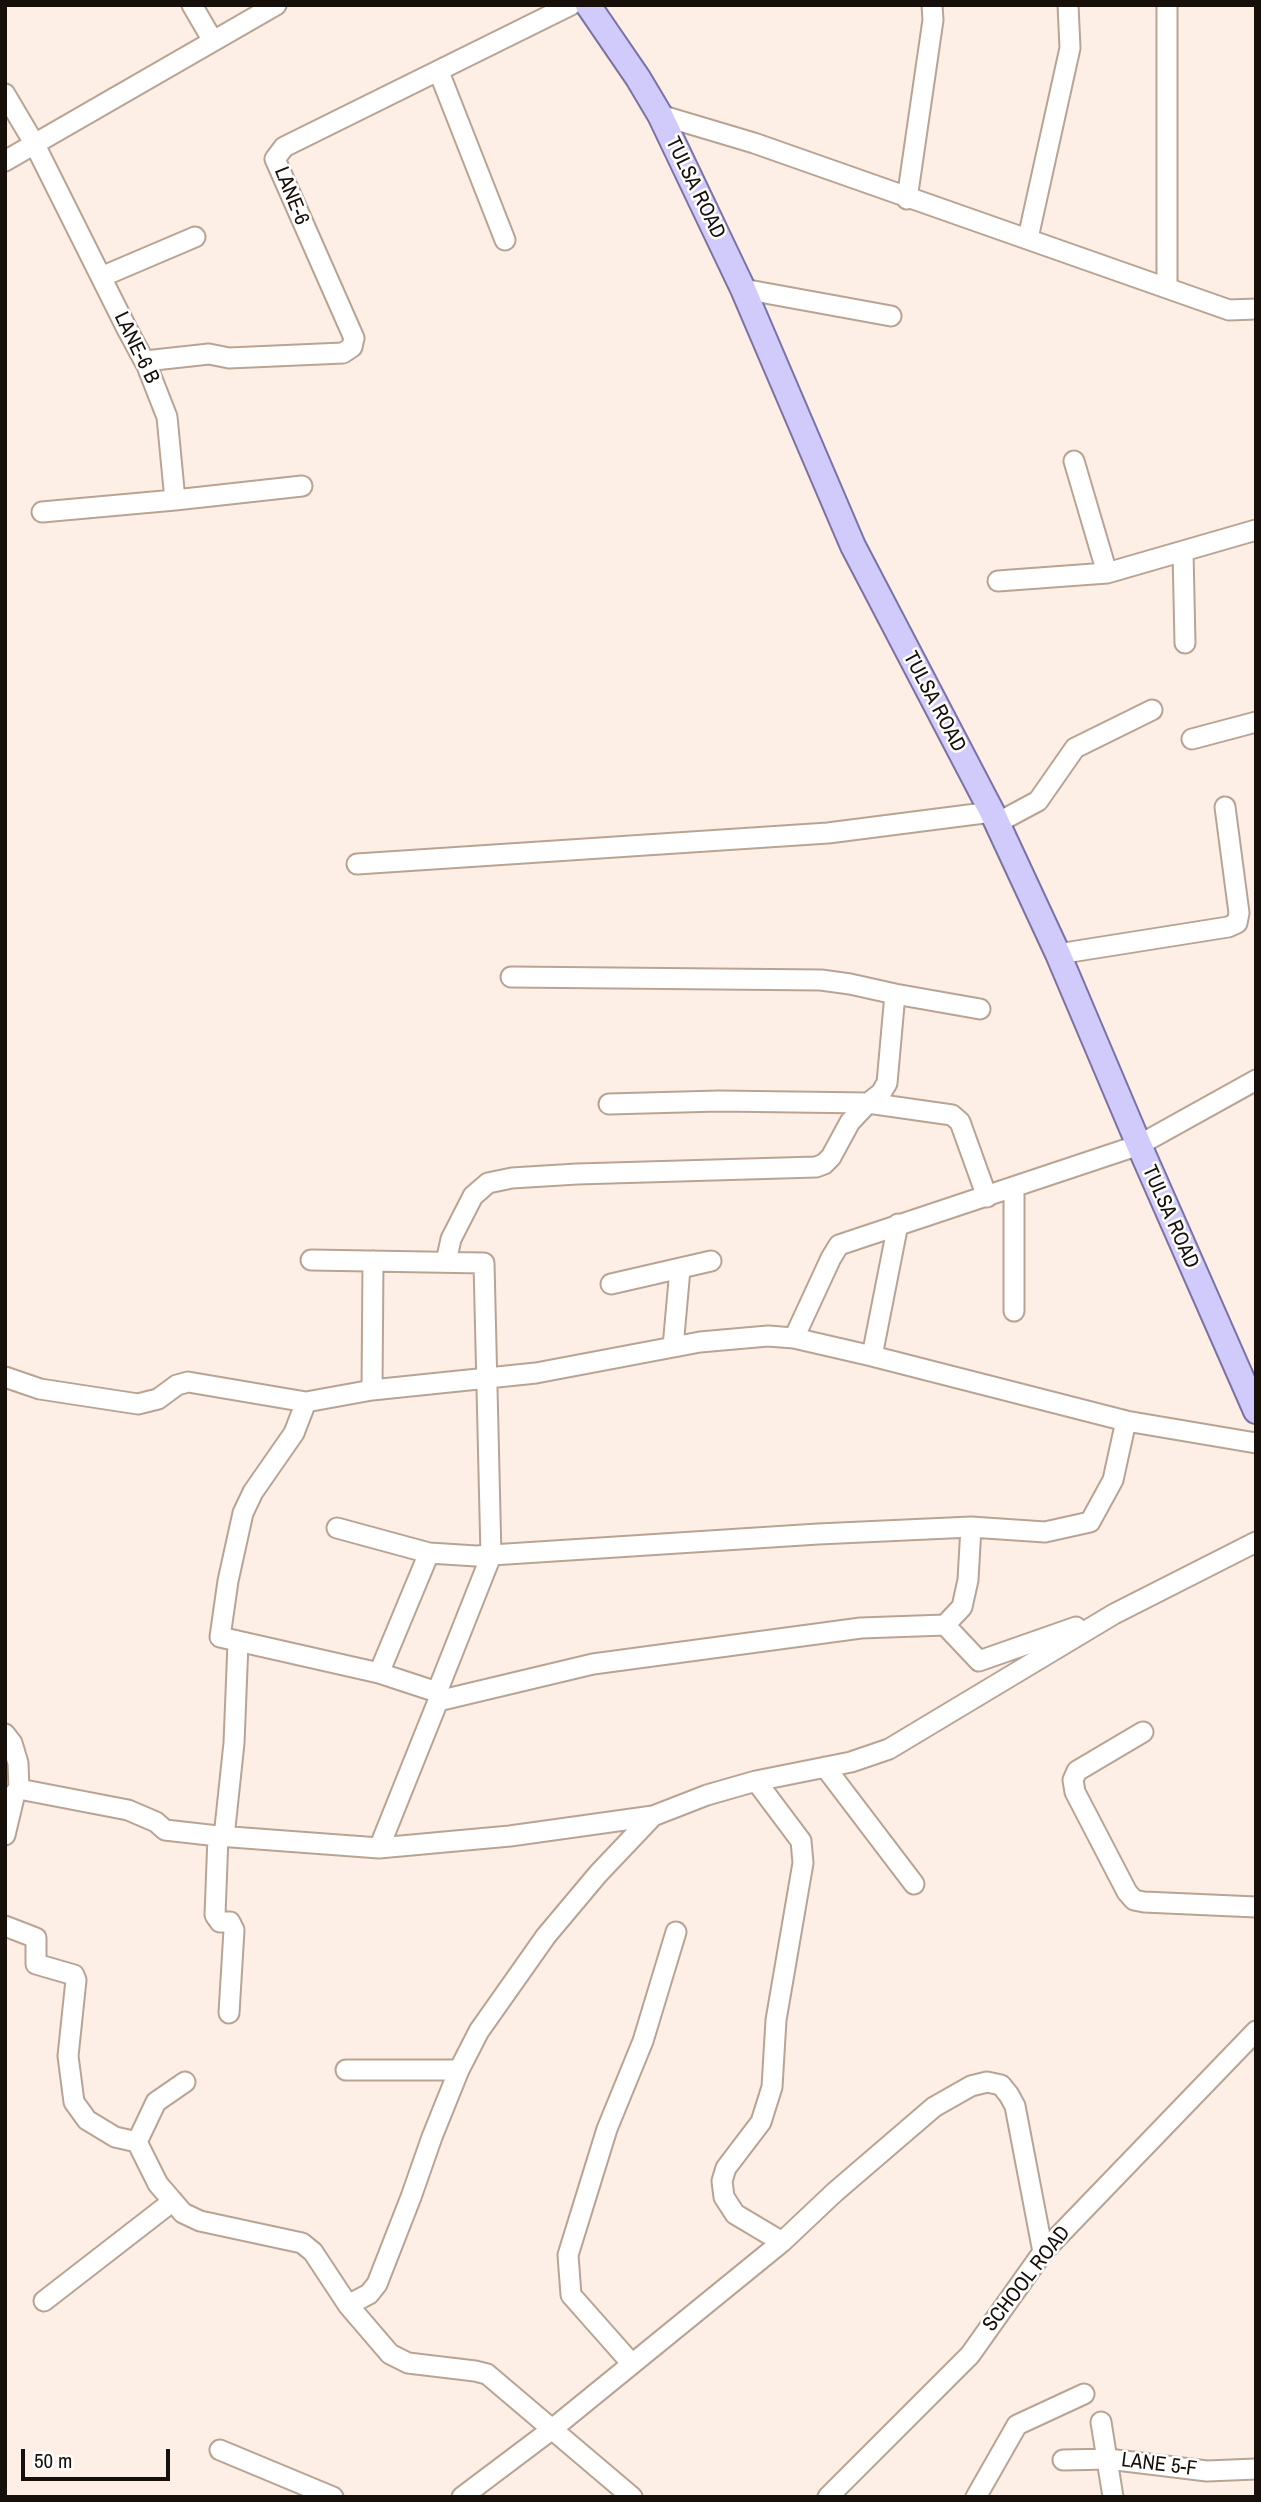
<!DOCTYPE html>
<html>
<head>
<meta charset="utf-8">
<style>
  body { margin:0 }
  #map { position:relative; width:1261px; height:2502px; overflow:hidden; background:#fdefe5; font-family:"Archivo Narrow",sans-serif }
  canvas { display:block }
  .frame { position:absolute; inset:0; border:7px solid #17100a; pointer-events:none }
  .scale { position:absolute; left:21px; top:2449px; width:149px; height:32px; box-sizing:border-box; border:4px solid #17100a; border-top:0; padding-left:9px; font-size:21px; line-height:24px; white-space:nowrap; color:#17100a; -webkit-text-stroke:5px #fff; paint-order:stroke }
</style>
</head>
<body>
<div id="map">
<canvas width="1261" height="2502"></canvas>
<div class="frame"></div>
<div class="scale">50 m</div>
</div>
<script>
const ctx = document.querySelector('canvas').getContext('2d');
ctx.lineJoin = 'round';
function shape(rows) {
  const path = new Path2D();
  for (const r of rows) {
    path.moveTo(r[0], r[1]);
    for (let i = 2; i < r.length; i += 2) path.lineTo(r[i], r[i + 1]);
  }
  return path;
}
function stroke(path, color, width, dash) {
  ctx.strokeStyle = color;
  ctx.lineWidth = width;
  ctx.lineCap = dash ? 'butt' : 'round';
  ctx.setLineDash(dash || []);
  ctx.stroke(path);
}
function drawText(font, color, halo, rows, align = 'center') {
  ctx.font = font + ' "Archivo Narrow",sans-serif';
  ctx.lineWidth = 5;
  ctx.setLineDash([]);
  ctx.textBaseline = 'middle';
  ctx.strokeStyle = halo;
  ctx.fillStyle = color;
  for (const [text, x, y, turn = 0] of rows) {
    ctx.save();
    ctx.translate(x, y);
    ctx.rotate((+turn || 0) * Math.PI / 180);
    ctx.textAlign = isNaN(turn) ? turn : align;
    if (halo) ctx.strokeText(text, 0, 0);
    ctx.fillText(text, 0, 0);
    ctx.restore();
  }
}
const minor = shape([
  [192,5,213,41],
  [439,72,505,240],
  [5,94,34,143,127,329,147,366,167,417,175,500,302,486],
  [660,115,754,143,1229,310,1256,309],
  [5,161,276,5],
  [907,199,933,20,932,5],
  [1028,238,1070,48,1068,5],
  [101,277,195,237],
  [1167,287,1167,7],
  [743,289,891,316],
  [145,361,209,354,229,358,343,353,352,347,354,338,275,159,284,147,571,5],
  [1074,461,1107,573],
  [42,512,175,500],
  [1183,552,1185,643],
  [998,581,1107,573,1256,530],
  [1192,739,1256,722],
  [997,823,1038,801,1075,748,1152,710],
  [357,864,828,833,992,812],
  [1058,954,1228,927,1237,923,1239,913,1225,807],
  [511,977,821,980,850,984,895,994,980,1009],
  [609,1104,719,1101,868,1103,952,1115,960,1122,987,1197],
  [1014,1187,1014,1311],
  [311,1260,484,1263,491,1556,437,1692,438,1701,379,1848],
  [446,1262,451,1239,473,1196,488,1183,512,1178,577,1174,816,1167,824,1164,831,1157,850,1122,868,1103,881,1093,887,1083,895,994],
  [611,1284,711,1261],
  [794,1338,831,1258,839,1245,1139,1145,1256,1080],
  [673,1347,680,1269],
  [872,1356,898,1224],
  [5,1377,40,1389,138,1404,158,1399,177,1385,188,1382,306,1402,372,1390,536,1373,700,1342,768,1336,794,1338,872,1356,1126,1421,1256,1443],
  [372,1390,373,1261],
  [306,1402,294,1433,253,1492,243,1513,228,1581,220,1637,379,1673,437,1692],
  [337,1528,429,1553,476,1556,818,1534,971,1527,1045,1532,1090,1522,1113,1480,1126,1421],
  [945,1625,979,1661,1076,1627],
  [379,1673,429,1553],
  [438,1701,593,1664,861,1628,945,1625,962,1607,968,1580,971,1527],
  [1143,1732,1077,1771,1073,1780,1075,1792,1127,1892,1134,1900,1144,1902,1256,1907],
  [5,1734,12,1743,18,1763,19,1789,15,1793,5,1835],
  [825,1767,914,1884],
  [756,1781,801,1841,803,1863,776,2020,772,2087,761,2122,726,2168,722,2181,724,2197,735,2214,782,2242],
  [19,1789,128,1810,156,1822,165,1830,218,1836,379,1848,510,1836,653,1816],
  [218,1836,215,1915,220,1922,230,1922,234,1930,229,2013],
  [224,1837,234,1743,238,1643],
  [5,1926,36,1938,36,1964,74,1975,76,1980,68,2056,74,2102,87,2120,115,2137,137,2142,158,2184,183,2213,200,2221,302,2243,313,2252,348,2305,390,2354,408,2363,475,2371,487,2374,632,2497],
  [346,2070,459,2070],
  [137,2142,156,2102,185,2082],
  [44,2301,173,2201],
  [348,2305,369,2294,377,2284,411,2197,432,2137,459,2070,479,2031,546,1936,598,1874,653,1816,707,1795,756,1781,851,1762,889,1749,1114,1614,1256,1542],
  [632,2364,571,2295,568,2255,607,2129,643,2041,676,1932],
  [1101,2422,1113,2497],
  [220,2450,333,2497],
  [1063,2460,1108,2459,1207,2471,1256,2469],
  [462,2497,551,2430,782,2242,835,2192,934,2107,971,2086,987,2082,1001,2085,1009,2095,1015,2106,1043,2252],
  [828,2497,970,2355,1043,2252,1256,2031],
  [976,2497,1017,2425,1084,2394]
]);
const major = shape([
  [588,5,638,78,660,115,743,289,853,546,992,812,1058,954,1139,1145,1256,1411]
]);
stroke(minor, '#b9a494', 23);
stroke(major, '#7a73a4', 28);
stroke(minor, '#fff', 19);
stroke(major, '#d0cbfa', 24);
drawText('21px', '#17100a', '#fff', [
  ["TULSA ROAD",695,188,64],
  ["LANE-6",291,196,68],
  ["LANE-6 B",136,348,64],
  ["TULSA ROAD",934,702,62],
  ["TULSA ROAD",1170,1217,66],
  ["SCHOOL ROAD",1027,2279,-52],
  ["LANE 5-F",1159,2465,7]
]);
</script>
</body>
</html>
